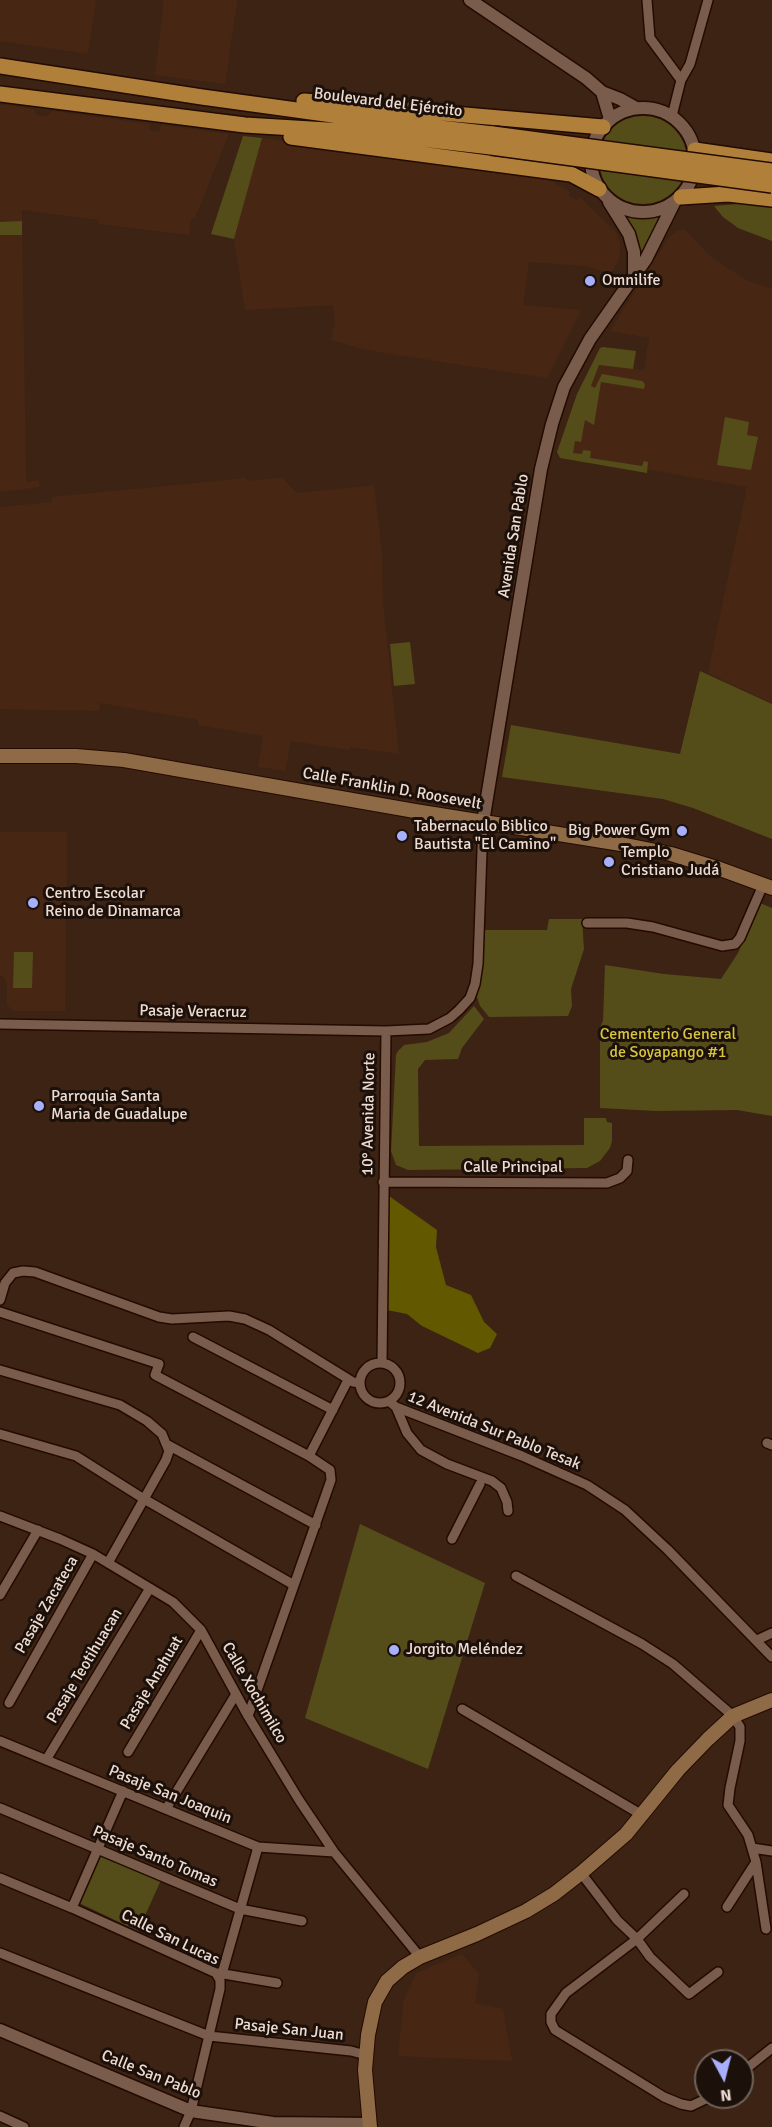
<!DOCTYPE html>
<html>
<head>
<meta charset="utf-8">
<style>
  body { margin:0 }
  #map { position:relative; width:772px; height:2127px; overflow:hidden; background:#3d2314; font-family:Signika,sans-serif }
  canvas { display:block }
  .north { position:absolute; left:694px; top:2049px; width:60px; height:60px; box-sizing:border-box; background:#1c100a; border:2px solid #70625a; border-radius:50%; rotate:173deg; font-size:16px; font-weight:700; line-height:24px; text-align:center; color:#eedcd2 }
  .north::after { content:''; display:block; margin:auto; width:21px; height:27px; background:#a8b0fc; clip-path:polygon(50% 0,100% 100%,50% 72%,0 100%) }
</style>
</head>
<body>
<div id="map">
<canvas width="772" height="2127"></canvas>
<div class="north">N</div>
</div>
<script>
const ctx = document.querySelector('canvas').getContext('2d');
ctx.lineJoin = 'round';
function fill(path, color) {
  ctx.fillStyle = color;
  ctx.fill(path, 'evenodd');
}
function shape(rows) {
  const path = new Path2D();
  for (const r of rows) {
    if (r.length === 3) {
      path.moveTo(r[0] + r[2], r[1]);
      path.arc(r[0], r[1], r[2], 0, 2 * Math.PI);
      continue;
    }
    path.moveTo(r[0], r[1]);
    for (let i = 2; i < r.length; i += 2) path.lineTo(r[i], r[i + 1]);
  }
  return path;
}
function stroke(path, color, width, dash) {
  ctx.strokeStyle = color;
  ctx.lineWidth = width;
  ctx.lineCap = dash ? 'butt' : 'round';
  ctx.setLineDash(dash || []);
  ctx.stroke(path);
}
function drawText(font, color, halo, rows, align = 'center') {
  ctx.font = font + ' Signika,sans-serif';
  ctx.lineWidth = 6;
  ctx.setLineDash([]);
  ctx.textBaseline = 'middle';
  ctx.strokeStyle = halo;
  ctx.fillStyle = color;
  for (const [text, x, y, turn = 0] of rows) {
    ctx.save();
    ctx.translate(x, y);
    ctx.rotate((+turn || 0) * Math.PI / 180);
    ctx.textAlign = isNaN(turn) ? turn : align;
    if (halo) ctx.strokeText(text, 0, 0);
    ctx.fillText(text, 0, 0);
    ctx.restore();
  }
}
fill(shape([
  [0,0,96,0,88,54,0,41],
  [164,0,237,0,225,84,155,75],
  [0,104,34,109,37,115,47,116,52,111,150,124,149,130,159,132,161,125,229,134,195,218,191,218,189,235,99,224,99,220,22,210,26,478,27,482,39,480,40,487,0,492],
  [262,138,531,175,553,182,570,192,569,196,578,201,580,197,615,231,620,242,619,260,611,273,584,266,529,262,523,305,581,310,547,378,397,355,363,349,331,340,335,322,333,305,245,310,234,239],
  [685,230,711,257,746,280,772,289,772,703,708,673,747,487,565,455,599,365,644,370,649,338,610,331,669,237,677,231],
  [246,478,246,481,282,478,297,493,374,485,382,555,383,604,399,754,350,747,349,750,291,741,285,771,258,767,263,736,198,725,198,720,100,703,99,711,0,709,0,507,52,502,52,497],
  [0,832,67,832,65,1011,13,1011,7,1005,7,986,6,981,0,974],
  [462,1954,479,1974,475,2003,503,2009,512,2061,398,2056,404,2000,416,1973]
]), '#472714');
fill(shape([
  [643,160,44],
  [243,136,262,138,234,239,211,234],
  [606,198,621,208,639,212,657,211,674,203,634,276,634,252],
  [750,203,772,206,772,241,738,228,723,217,714,206],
  [22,221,22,235,0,235,0,222],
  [603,347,636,351,633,369,599,365,591,386,595,388,602,374,642,381,645,384,644,389,601,382,594,425,585,420,581,442,575,441,573,453,582,454,583,450,591,451,590,458,642,466,644,461,648,462,647,473,560,458,557,452,577,394,600,348],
  [725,417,749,422,747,435,758,437,751,470,717,465],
  [410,642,415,684,394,686,390,644],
  [700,671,772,704,772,839,693,808,663,799,502,777,511,725,680,754],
  [760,903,772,908,772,1116,737,1110,656,1111,600,1108,600,1027,603,1021,605,965,664,974,721,979,738,953],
  [549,919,582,919,584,949,571,989,572,1006,568,1016,489,1017,480,1006,477,997,483,964,484,930,547,930],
  [14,952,33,952,32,988,13,988],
  [474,1006,484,1019,462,1048,458,1059,425,1060,418,1069,419,1146,584,1145,584,1118,606,1118,607,1122,612,1123,612,1141,610,1148,600,1161,587,1168,408,1170,396,1165,391,1151,396,1055,398,1051,404,1045,427,1042,449,1033],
  [360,1524,485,1583,428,1769,305,1718],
  [100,1851,162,1878,138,1931,77,1902]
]), '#544d19');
fill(shape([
  [389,1196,437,1230,436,1247,446,1285,471,1295,484,1322,497,1334,490,1348,478,1353,422,1326,407,1314,387,1310]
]), '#625800');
const minor = shape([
  [647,0,650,38,681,80],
  [672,116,681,80,690,64,708,0],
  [587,923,627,923,653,927,722,946,735,944,740,938,763,885],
  [0,1024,386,1031,429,1029,450,1018,459,1010,470,998,475,984,478,964,483,822],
  [383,1182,607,1183,620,1178,627,1171,628,1160],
  [0,1300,5,1283,13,1273,23,1271,35,1272,159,1317,172,1319,229,1316,245,1319,269,1330,353,1382,360,1383],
  [0,1312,159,1364,155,1375,309,1456,330,1470,331,1480,248,1716],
  [193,1337,333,1410],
  [380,1383,20],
  [382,1363,386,1031],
  [0,1370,120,1405,147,1421,162,1434,169,1451,166,1460,108,1563],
  [390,1402,396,1407,522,1456,587,1485,625,1510,668,1550,772,1657],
  [396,1407,407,1433,421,1450,447,1464,492,1481,501,1488,507,1502,508,1511],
  [0,1434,76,1456,144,1499,294,1585],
  [767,1443,772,1445],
  [168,1445,316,1525],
  [309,1456,348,1380],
  [0,1516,60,1539,93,1554,173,1602,201,1630,248,1716,299,1800,334,1852,420,1957],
  [452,1539,480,1484],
  [516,1576,642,1644,673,1664,733,1716,740,1727,740,1741,730,1788,728,1805,748,1835,756,1862,766,1929],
  [0,1595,38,1530],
  [757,1640,772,1633],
  [9,1703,93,1554],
  [462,1709,642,1815],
  [0,1741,258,1847,334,1852],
  [128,1752,201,1630],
  [46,1760,150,1588],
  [0,1808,240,1909,302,1921],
  [166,1809,236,1694],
  [752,1848,772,1851],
  [581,1873,617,1920,637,1939,650,1957,689,1994,718,1972],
  [0,1878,72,1908,216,1973,220,1980,220,1989,191,2111,184,2127],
  [684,1894,637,1939,566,1993,551,2014,551,2022,555,2030,664,2097,681,2104,691,2106,710,2097],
  [727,1907,756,1862],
  [72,1908,123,1791],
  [0,1953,209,2036,351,2051,366,2055],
  [218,1973,277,1983],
  [222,1974,258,1847],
  [742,2072,772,2048],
  [0,2116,24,2127]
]);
const tertiary = shape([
  [470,0,586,78,602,92,620,99,636,108],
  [602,92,610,119],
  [643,160,52],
  [609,202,629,234,634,252,634,276],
  [483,822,541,469,552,424,564,387,590,339,646,259,674,203],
  [0,2030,191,2111,273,2123,370,2124]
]);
const secondary = shape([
  [0,756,76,756,124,760,415,811,621,844,671,854,720,869,772,888],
  [370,2127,365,2070,368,2035,375,2002,387,1981,403,1967,420,1957,477,1934,526,1911,554,1894,581,1873,626,1834,678,1770,708,1739,733,1716,772,1700]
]);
const trunk = shape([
  [0,66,202,97,369,120,493,134],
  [0,94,245,125,360,132,491,147],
  [304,101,603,127],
  [291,137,571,174,599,189],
  [695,150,772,161],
  [681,197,728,194,772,199]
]);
stroke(minor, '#230b01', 12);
stroke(tertiary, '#230b01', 15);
stroke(secondary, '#230b01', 16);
stroke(trunk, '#230b01', 18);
stroke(minor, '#7a5c4c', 9);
stroke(tertiary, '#7a5c4c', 12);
stroke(secondary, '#8e6a46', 14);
stroke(trunk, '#b0803b', 15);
const trunkBridge = shape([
  [493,134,772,171],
  [491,147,772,185]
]);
stroke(trunkBridge, '#230b01', 18, []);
stroke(trunkBridge, '#b0803b', 15);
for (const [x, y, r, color] of [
  [590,281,6,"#a8b0fc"],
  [682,831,6,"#a8b0fc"],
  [402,836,6,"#a8b0fc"],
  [609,862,6,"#a8b0fc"],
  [33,903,6,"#a8b0fc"],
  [39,1106,6,"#a8b0fc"],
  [394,1650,6,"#a8b0fc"]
]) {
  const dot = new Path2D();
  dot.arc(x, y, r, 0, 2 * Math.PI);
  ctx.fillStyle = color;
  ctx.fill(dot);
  stroke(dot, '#1c100a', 2);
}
drawText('16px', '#eedcd2', '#1c100a', [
  ["Boulevard del Ejército",388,103,7],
  ["Avenida San Pablo",514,536,-81],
  ["Calle Franklin D. Roosevelt",392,789,10],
  ["Pasaje Veracruz",193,1012,1],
  ["10° Avenida Norte",369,1114,-89],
  ["Calle Principal",513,1168],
  ["12 Avenida Sur Pablo Tesak",494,1431,22],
  ["Pasaje Zacateca",47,1605,-60],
  ["Pasaje Teotihuacan",85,1666,-59],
  ["Pasaje Anahuat",152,1683,-59],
  ["Calle Xochimilco",254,1693,60],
  ["Pasaje San Joaquin",170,1795,22],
  ["Pasaje Santo Tomas",155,1857,23],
  ["Calle San Lucas",170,1938,26],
  ["Pasaje San Juan",289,2030,6],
  ["Calle San Pablo",151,2075,22]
]);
drawText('16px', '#eedcd2', '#1c100a', [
  ["Omnilife",602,281],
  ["Tabernaculo Biblico",414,827],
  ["Bautista \"El Camino\"",414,845],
  ["Big Power Gym",670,831,"right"],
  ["Templo",621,853],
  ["Cristiano Judá",621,871],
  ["Centro Escolar",45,894],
  ["Reino de Dinamarca",45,912],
  ["Parroquia Santa",51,1097],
  ["Maria de Guadalupe",51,1115],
  ["Jorgito Meléndez",406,1650]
], 'left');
drawText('16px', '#d6c53d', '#1c100a', [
  ["Cementerio General",668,1035],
  ["de Soyapango #1",668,1053]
]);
</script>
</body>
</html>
